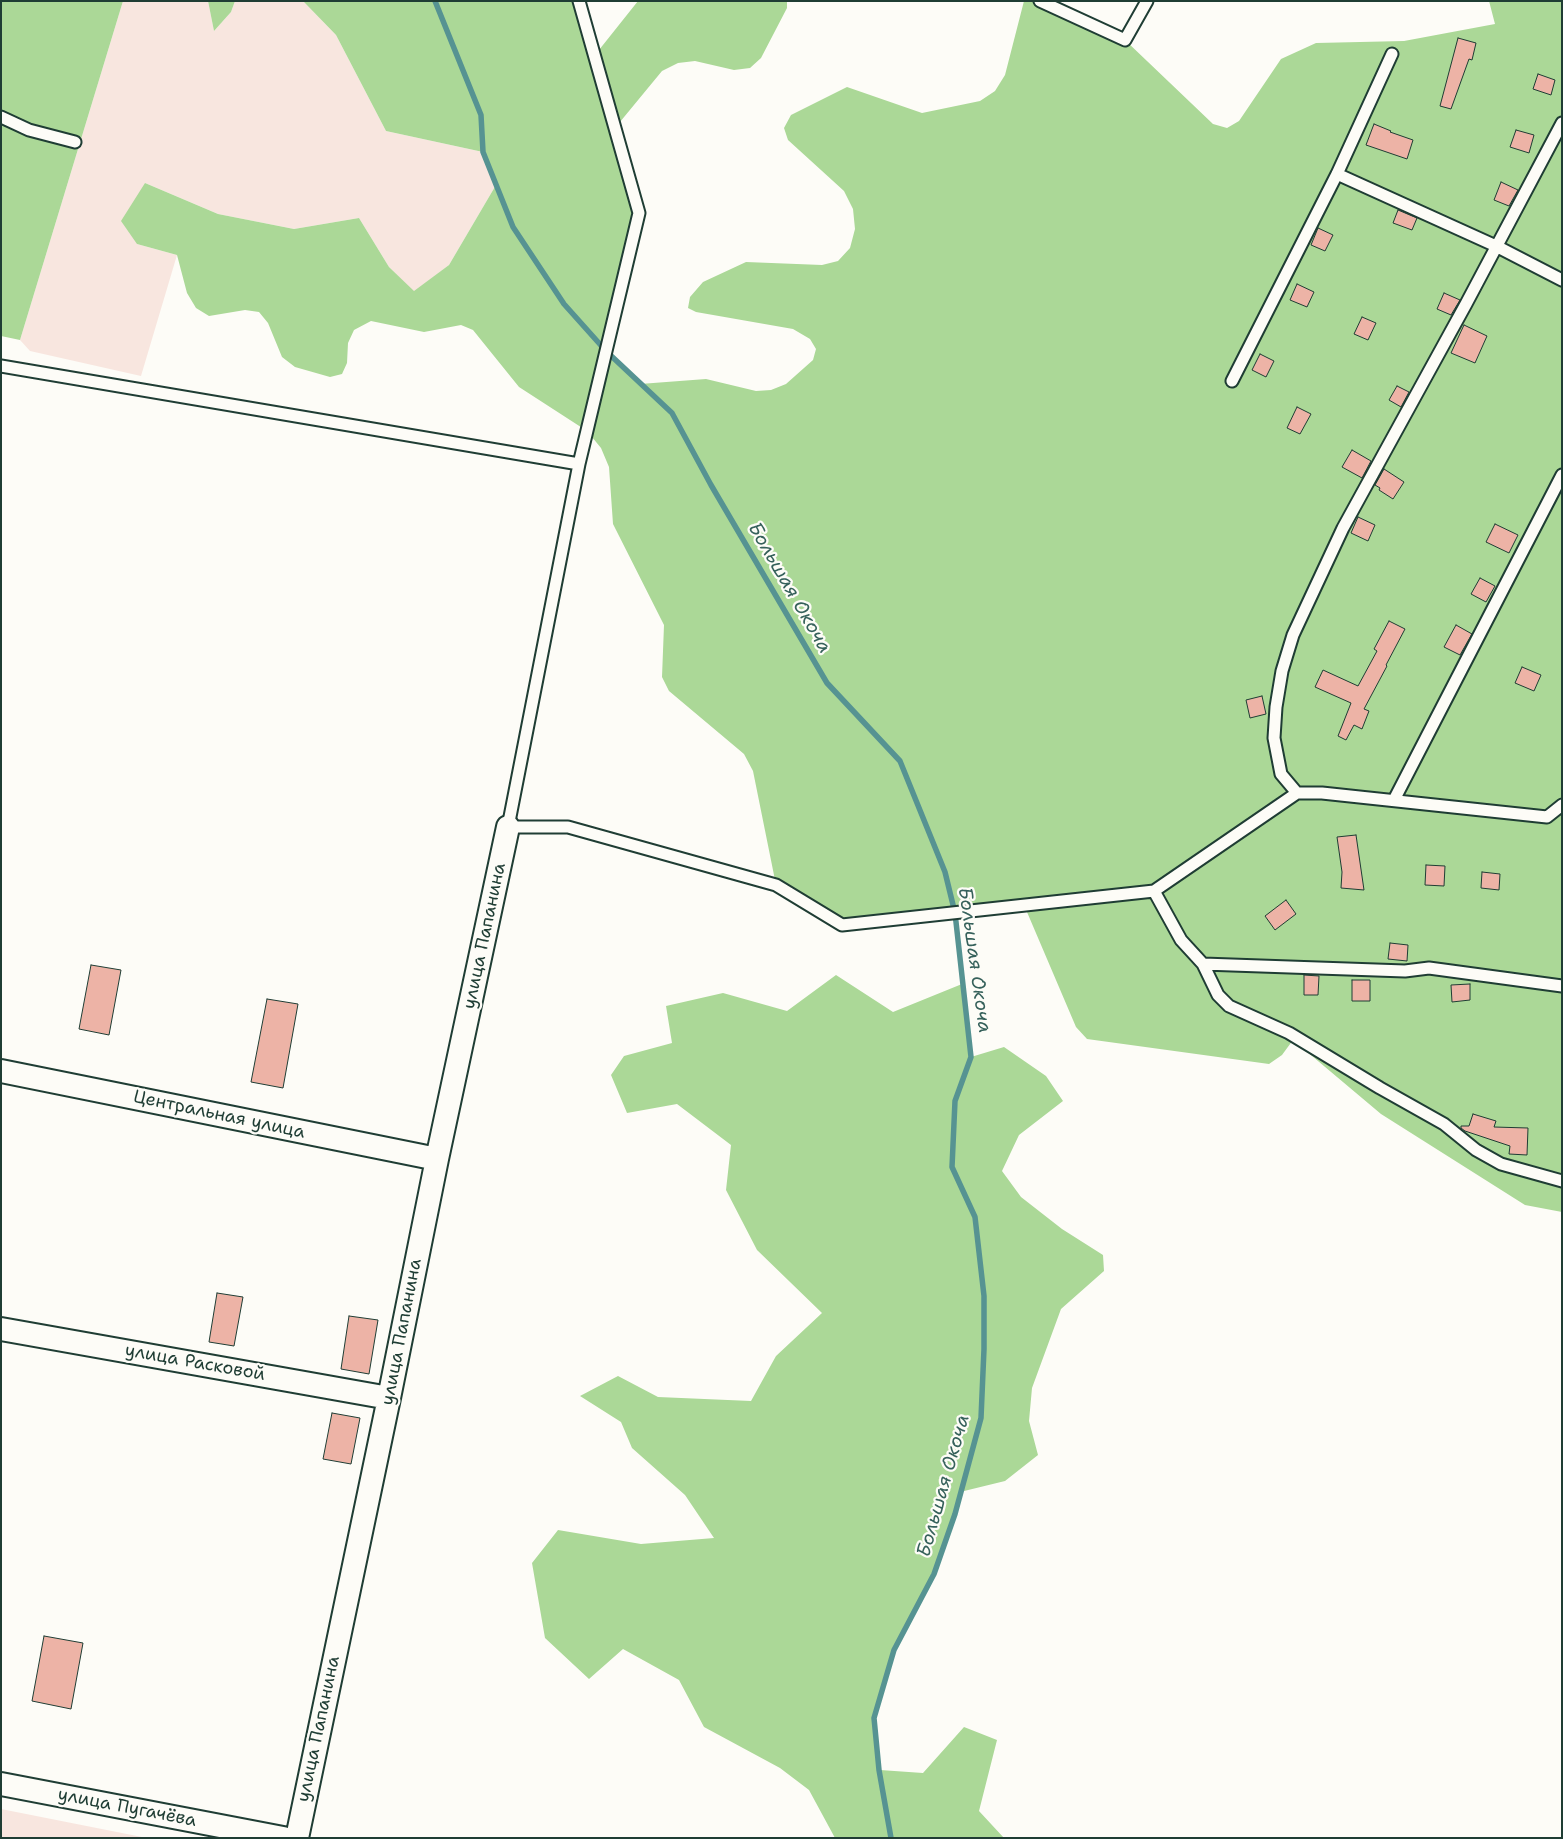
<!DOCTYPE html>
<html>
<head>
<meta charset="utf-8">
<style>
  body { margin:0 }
  #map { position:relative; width:1563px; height:1839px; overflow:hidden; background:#fdfcf7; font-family:"Shantell Sans",sans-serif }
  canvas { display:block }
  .frame { position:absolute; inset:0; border:2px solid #1f3d34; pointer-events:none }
</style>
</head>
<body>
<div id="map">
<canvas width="1563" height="1839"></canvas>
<div class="frame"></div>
</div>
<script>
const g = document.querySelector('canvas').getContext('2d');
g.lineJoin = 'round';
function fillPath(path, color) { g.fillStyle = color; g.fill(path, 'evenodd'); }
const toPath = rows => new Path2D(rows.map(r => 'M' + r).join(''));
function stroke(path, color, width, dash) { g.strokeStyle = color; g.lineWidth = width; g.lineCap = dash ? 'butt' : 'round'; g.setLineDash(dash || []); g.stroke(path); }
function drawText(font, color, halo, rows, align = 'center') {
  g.font = font + ' "Shantell Sans",sans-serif'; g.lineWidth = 4.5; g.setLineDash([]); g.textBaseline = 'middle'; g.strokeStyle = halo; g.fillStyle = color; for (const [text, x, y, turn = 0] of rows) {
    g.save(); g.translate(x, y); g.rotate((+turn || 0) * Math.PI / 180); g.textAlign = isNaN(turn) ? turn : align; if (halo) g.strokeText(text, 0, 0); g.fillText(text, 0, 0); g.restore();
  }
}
const built = toPath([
  [123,1,208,1,214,31,231,12,235,1,303,1,336,35,386,131,483,152,496,185,449,265,414,292,389,267,359,218,294,229,218,214,145,183,137,244,177,255,141,376,30,351,20,340],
  [1,1809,142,1837,141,1838,1,1838]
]);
const green = toPath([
  [1,1,123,1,20,340,1,336],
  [208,1,235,1,231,12,214,31],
  [303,1,579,1,595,55,638,1,787,1,787,8,761,58,750,68,734,70,695,61,678,63,662,71,615,128,639,213,606,351,640,384,706,379,756,391,771,390,786,384,813,360,816,349,810,339,793,329,696,312,688,308,690,297,703,282,746,262,822,265,838,261,850,248,855,229,853,209,844,191,788,140,784,128,791,115,847,87,922,113,980,101,995,91,1005,75,1024,1,1040,1,1125,40,1213,124,1227,128,1239,121,1281,59,1316,43,1404,41,1495,24,1489,1,1562,1,1562,1212,1525,1205,1381,1114,1293,1040,1282,1055,1269,1064,1087,1039,1076,1027,1024,905,842,925,776,885,753,771,744,754,669,691,662,677,664,625,613,524,609,467,601,448,587,431,519,387,473,330,461,325,424,332,371,321,354,330,348,343,347,363,342,374,330,377,295,367,282,357,268,323,259,312,245,310,209,316,196,308,187,293,177,255,137,244,121,221,145,183,218,214,294,229,359,218,389,267,414,291,449,265,496,185,483,152,386,131,336,35],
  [836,975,893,1012,962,984,971,1057,1004,1047,1046,1076,1063,1101,1019,1135,1002,1171,1021,1197,1062,1229,1103,1255,1104,1271,1061,1309,1032,1388,1029,1421,1038,1455,1005,1481,960,1492,934,1574,894,1650,874,1718,880,1770,923,1773,964,1727,997,1740,979,1811,1004,1838,835,1838,809,1790,780,1768,704,1727,679,1680,623,1649,589,1679,545,1638,532,1563,558,1530,641,1544,714,1538,685,1495,632,1448,621,1422,580,1396,618,1376,658,1397,751,1401,776,1356,822,1313,757,1250,726,1190,731,1145,677,1104,627,1113,611,1075,624,1056,672,1043,666,1006,723,993,787,1011]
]);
const stream = toPath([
  [435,1,481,115,483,152,513,227,564,304,606,351,672,413,711,485,827,683,900,761,945,872,955,913,971,1057,955,1101,952,1167,975,1217,984,1296,984,1349,981,1418,955,1514,934,1574,894,1650,874,1718,879,1770,891,1838]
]);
const building = toPath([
  [1458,38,1476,43,1472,60,1469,59,1451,109,1440,106,1458,38],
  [1538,74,1555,80,1551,95,1533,89,1538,74],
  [1374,124,1391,131,1390,132,1413,140,1407,159,1366,145,1374,124],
  [1516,130,1534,135,1529,153,1510,147,1516,130],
  [1501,182,1518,190,1509,206,1494,200,1501,182],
  [1398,210,1417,218,1412,230,1393,223,1398,210],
  [1318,228,1333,235,1325,251,1311,245,1318,228],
  [1297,284,1314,292,1307,307,1290,300,1297,284],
  [1444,293,1460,300,1451,315,1437,309,1444,293],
  [1362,317,1376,323,1368,340,1354,334,1362,317],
  [1464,325,1487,336,1475,363,1451,353,1464,325],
  [1260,354,1274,361,1266,377,1252,370,1260,354],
  [1397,386,1409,392,1401,407,1389,400,1397,386],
  [1297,407,1311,414,1300,434,1287,428,1297,407],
  [1352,450,1371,461,1362,478,1342,467,1352,450],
  [1384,469,1404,482,1393,499,1379,490,1380,488,1375,485,1384,469],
  [1358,517,1375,525,1368,541,1351,533,1358,517],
  [1495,524,1518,535,1509,553,1486,542,1495,524],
  [1480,578,1495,586,1486,602,1471,594,1480,578],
  [1389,621,1405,629,1386,665,1387,666,1364,709,1369,711,1362,729,1354,725,1346,740,1338,736,1351,703,1315,687,1323,670,1358,686,1377,651,1374,649,1389,621],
  [1456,625,1472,634,1460,655,1444,647,1456,625],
  [1522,667,1541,675,1534,691,1515,683,1522,667],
  [1262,696,1266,714,1250,718,1246,700,1262,696],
  [1356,835,1364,890,1341,888,1342,872,1337,837,1356,835],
  [1426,865,1445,866,1444,886,1425,885,1426,865],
  [1482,872,1500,874,1499,890,1481,888,1482,872],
  [1286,900,1296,914,1275,930,1265,916,1286,900],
  [1390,943,1408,945,1407,961,1388,959,1390,943],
  [91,965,121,970,109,1035,79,1029,91,965],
  [1304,975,1319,976,1318,995,1304,995,1304,975],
  [1352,980,1370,980,1370,1001,1352,1001,1352,980],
  [1470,984,1470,1000,1452,1002,1451,985,1470,984],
  [267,999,298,1004,283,1088,251,1082,267,999],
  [1473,1114,1496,1121,1494,1127,1528,1128,1527,1155,1509,1154,1510,1146,1465,1131,1461,1128,1461,1126,1469,1126,1473,1114],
  [217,1293,243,1297,234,1346,209,1342,217,1293],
  [349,1316,378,1320,369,1374,341,1369,349,1316],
  [332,1413,360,1418,351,1464,323,1459,332,1413],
  [44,1636,83,1643,71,1709,32,1701,44,1636]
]);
const lane = toPath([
  [1040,1,1125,40,1147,1],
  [1,117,29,130,75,142],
  [1337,174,1496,246,1562,280],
  [1,366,579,464,508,827,568,827,776,885,842,925,1154,891,1297,793,1322,793,1547,817,1562,805],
  [1232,381,1337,174,1392,54],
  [579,464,639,213,579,1],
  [1297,793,1281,774,1274,738,1276,707,1282,671,1293,635,1343,528,1466,304,1562,123],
  [1394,800,1562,475],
  [1154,891,1181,940,1203,964,1218,995,1229,1006,1289,1033,1380,1088,1444,1124,1476,1150,1501,1164,1562,1181],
  [1203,964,1405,971,1429,968,1562,986]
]);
const street = toPath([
  [1,1071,437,1159],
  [1,1329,389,1398],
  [1,1784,283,1838],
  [297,1838,389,1398,437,1159,508,827]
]);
const streetNames = [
  ["улица Папанина",485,936,-78],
  ["Центральная улица",219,1115,12],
  ["улица Папанина",402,1332,-79],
  ["улица Расковой",195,1363,10],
  ["улица Папанина",319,1729,-78],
  ["улица Пугачёва",127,1808,11]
];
const waterNames = [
  ["Большая Окоча",789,588,60],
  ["Большая Окоча",974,960,82],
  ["Большая Окоча",944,1486,-74]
];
fillPath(built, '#f8e6df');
fillPath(green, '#abd897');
stroke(stream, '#569392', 5.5);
fillPath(building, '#edb3a6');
stroke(building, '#1f3d34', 1);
stroke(lane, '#1f3d34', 15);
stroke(street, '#1f3d34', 26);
stroke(lane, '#fdfcf7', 11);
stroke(street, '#fdfcf7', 22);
drawText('18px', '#1f3d34', '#fdfcf7', streetNames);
drawText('italic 19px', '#36615b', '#fdfcf7', waterNames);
</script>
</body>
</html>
